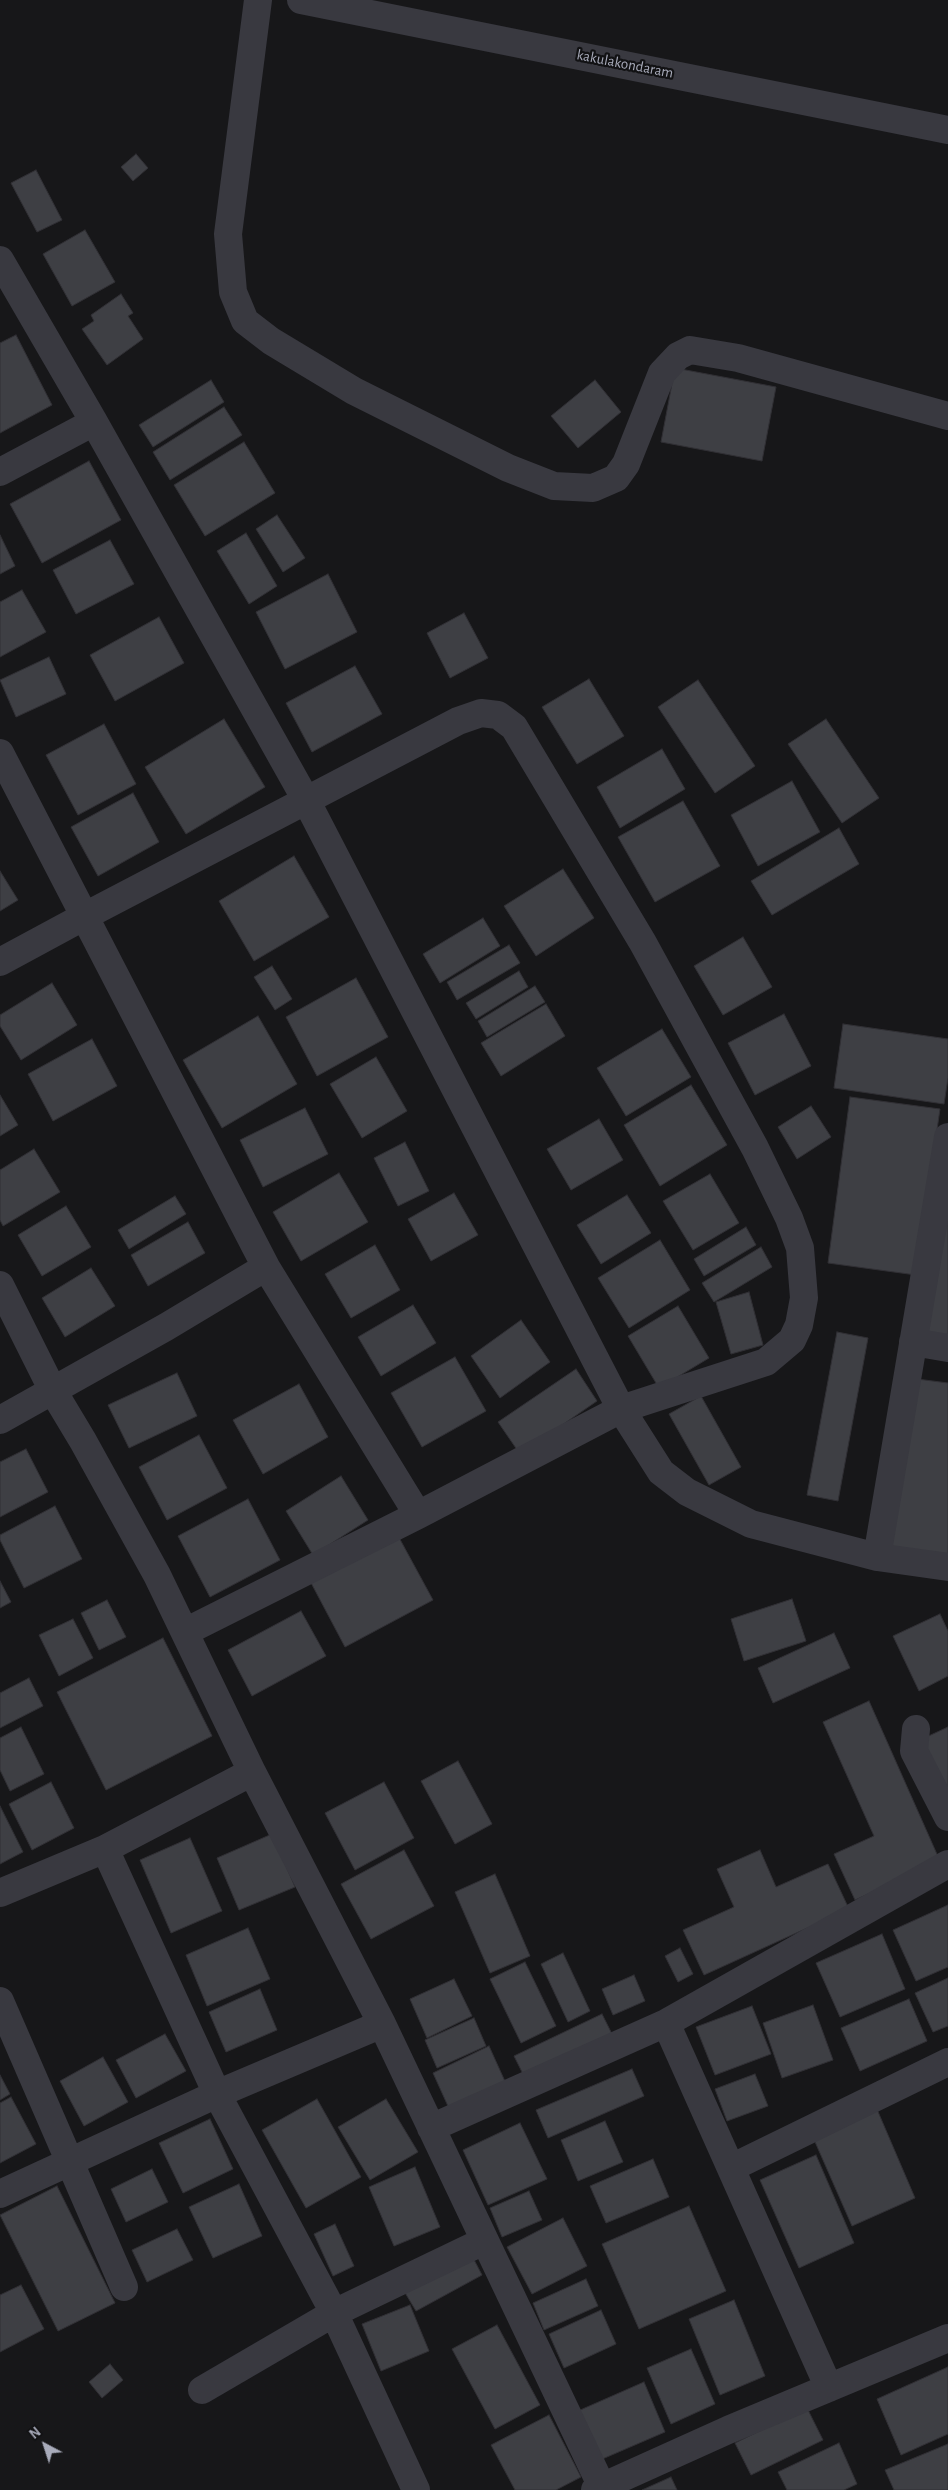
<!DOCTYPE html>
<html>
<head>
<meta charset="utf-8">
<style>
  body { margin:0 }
  #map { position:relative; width:948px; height:2490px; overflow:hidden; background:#171719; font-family:"Alegreya Sans",sans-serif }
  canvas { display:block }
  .north { position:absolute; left:20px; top:2420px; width:50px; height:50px; -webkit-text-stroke:4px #121214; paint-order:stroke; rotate:320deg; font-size:14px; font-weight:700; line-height:20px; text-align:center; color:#a8abba }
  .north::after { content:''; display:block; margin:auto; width:18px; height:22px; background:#a8abba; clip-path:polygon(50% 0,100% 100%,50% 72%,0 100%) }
</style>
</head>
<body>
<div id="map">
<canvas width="948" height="2490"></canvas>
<div class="north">N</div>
</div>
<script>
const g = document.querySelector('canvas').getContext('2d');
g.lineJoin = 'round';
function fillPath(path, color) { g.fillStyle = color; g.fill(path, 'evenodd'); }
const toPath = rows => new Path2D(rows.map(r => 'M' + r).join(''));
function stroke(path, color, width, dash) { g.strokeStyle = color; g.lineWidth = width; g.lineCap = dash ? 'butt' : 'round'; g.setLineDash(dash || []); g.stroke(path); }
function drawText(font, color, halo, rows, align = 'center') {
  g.font = font + ' "Alegreya Sans",sans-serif'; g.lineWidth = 4.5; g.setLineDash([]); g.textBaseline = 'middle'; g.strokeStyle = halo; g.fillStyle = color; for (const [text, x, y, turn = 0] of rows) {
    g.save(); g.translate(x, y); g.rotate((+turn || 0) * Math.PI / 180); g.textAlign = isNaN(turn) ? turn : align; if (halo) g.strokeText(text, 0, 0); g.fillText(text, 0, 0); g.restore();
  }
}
const building = toPath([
  [136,154,148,168,133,181,121,167,136,154],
  [36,170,62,220,37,232,11,183,36,170],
  [85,230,115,282,72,306,43,254,85,230],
  [121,294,133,313,128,316,143,339,107,365,82,329,94,321,91,315,121,294],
  [16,335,52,405,0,433,0,343,16,335],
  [675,368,776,387,762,461,661,442,675,368],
  [211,380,224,402,153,447,139,425,211,380],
  [595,380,621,412,578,448,551,416,595,380],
  [224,407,242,435,170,480,153,452,224,407],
  [244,442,275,493,205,536,174,485,244,442],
  [89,461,121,520,42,563,10,504,89,461],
  [277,515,305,558,283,572,256,529,277,515],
  [246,533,277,586,249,604,217,551,246,533],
  [0,535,15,566,0,574,0,535],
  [110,540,134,584,76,614,53,570,110,540],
  [328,574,357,632,285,669,256,612,328,574],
  [22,590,46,632,0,657,0,602,22,590],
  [464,613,488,658,450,678,427,633,464,613],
  [159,617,184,663,115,701,90,655,159,617],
  [49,657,66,694,16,717,0,680,49,657],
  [355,666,382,714,312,752,286,703,355,666],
  [589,679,624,736,577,764,542,707,589,679],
  [698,680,755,766,715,793,658,707,698,680],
  [224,719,265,787,186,834,145,767,224,719],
  [826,719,879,798,842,823,788,744,826,719],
  [104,724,136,784,78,815,46,755,104,724],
  [662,749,685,789,620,828,597,787,662,749],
  [792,781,820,832,758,866,731,815,792,781],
  [133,793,159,842,98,876,71,827,133,793],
  [683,801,720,866,655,902,618,837,683,801],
  [839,828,859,864,772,915,751,881,839,828],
  [294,856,329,917,254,961,219,901,294,856],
  [563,869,594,918,536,956,504,906,563,869],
  [0,871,18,900,0,911,0,871],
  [483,918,500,946,440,983,423,954,483,918],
  [743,937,772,987,723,1015,694,966,743,937],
  [509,945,520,963,457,1000,447,982,509,945],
  [272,966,292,999,275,1010,254,977,272,966],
  [519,971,528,987,476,1019,466,1003,519,971],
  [356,978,388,1037,317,1076,286,1017,356,978],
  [52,983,77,1025,21,1060,0,1026,0,1015,52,983],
  [535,986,545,1002,487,1037,478,1021,535,986],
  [546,1004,565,1036,501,1076,481,1043,546,1004],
  [784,1014,811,1066,755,1095,728,1043,784,1014],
  [258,1016,297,1084,222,1128,183,1060,258,1016],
  [843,1024,948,1039,948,1078,944,1104,834,1088,843,1024],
  [662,1029,691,1077,626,1116,597,1068,662,1029],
  [92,1039,117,1086,53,1121,28,1074,92,1039],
  [376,1057,407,1111,362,1138,330,1084,376,1057],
  [691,1085,727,1145,660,1186,624,1125,691,1085],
  [0,1095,18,1125,0,1136,0,1095],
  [850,1097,940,1109,916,1275,828,1263,850,1097],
  [811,1106,831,1137,797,1159,778,1127,811,1106],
  [305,1108,328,1154,263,1187,240,1140,305,1108],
  [599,1119,623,1160,571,1190,547,1149,599,1119],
  [405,1142,429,1191,398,1206,374,1158,405,1142],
  [34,1149,60,1192,3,1226,0,1220,0,1170,34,1149],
  [339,1173,368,1222,301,1261,273,1212,339,1173],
  [710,1174,739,1223,693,1250,663,1201,710,1174],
  [454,1193,478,1235,431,1261,408,1219,454,1193],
  [627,1195,651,1233,601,1264,577,1225,627,1195],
  [175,1196,186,1214,129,1249,118,1230,175,1196],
  [66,1206,91,1247,42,1276,18,1235,66,1206],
  [948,1215,948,1338,923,1333,948,1215],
  [188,1222,205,1253,148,1286,131,1255,188,1222],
  [746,1227,756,1245,704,1276,694,1259,746,1227],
  [660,1240,690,1290,629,1328,598,1278,660,1240],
  [375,1245,400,1290,351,1318,325,1274,375,1245],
  [761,1247,772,1267,714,1302,702,1283,761,1247],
  [91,1268,115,1306,65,1337,42,1298,91,1268],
  [749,1292,763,1345,731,1354,716,1302,749,1292],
  [413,1305,436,1343,381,1376,358,1337,413,1305],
  [678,1306,709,1358,659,1388,628,1336,678,1306],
  [521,1320,550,1362,500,1398,471,1356,521,1320],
  [837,1332,868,1338,838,1501,807,1495,837,1332],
  [455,1357,486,1411,422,1447,391,1393,455,1357],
  [576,1369,597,1401,520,1454,498,1422,576,1369],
  [177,1373,197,1416,129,1448,108,1405,177,1373],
  [917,1379,948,1383,948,1555,891,1546,917,1379],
  [299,1384,328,1437,263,1474,233,1420,299,1384],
  [701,1396,741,1467,709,1485,669,1414,701,1396],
  [199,1435,227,1488,167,1520,139,1467,199,1435],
  [26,1449,48,1492,0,1517,0,1462,26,1449],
  [341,1476,368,1520,313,1555,286,1511,341,1476],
  [248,1499,280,1560,210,1597,178,1536,248,1499],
  [55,1506,82,1559,24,1588,0,1540,0,1535,55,1506],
  [396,1532,433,1600,345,1647,309,1579,396,1532],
  [0,1581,11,1602,0,1608,0,1581],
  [792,1599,806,1641,744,1661,731,1619,792,1599],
  [107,1600,126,1637,99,1650,81,1613,107,1600],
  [301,1611,326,1656,252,1696,228,1650,301,1611],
  [940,1614,948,1631,948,1676,919,1691,893,1636,940,1614],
  [73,1619,93,1658,59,1676,39,1635,73,1619],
  [834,1633,850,1668,773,1703,758,1668,834,1633],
  [163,1638,212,1736,106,1790,57,1692,163,1638],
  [29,1678,43,1706,0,1728,0,1693,29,1678],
  [869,1701,940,1861,855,1900,834,1854,874,1836,823,1722,869,1701],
  [21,1727,44,1774,10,1791,0,1770,0,1738,21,1727],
  [948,1727,948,1788,920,1740,948,1727],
  [458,1761,492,1824,455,1844,421,1781,458,1761],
  [51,1782,74,1828,32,1850,9,1804,51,1782],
  [384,1782,414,1838,355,1870,325,1813,384,1782],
  [0,1806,23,1852,0,1864,0,1806],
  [272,1834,295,1887,239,1910,217,1858,272,1834],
  [190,1838,222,1911,171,1933,140,1860,190,1838],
  [404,1850,434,1906,371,1939,341,1884,404,1850],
  [760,1850,776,1887,828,1864,849,1909,704,1975,683,1930,734,1907,717,1869,760,1850],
  [495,1874,530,1956,490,1973,455,1892,495,1874],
  [948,1905,948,1967,916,1981,893,1930,948,1905],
  [248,1928,270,1979,207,2006,186,1955,248,1928],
  [882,1934,905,1989,840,2017,816,1963,882,1934],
  [680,1948,693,1974,678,1982,665,1956,680,1948],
  [563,1953,590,2011,568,2022,541,1964,563,1953],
  [525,1962,556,2026,521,2043,490,1979,525,1962],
  [634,1975,645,2001,613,2015,602,1989,634,1975],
  [948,1978,948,2026,933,2032,915,1993,948,1978],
  [454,1979,472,2016,427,2038,410,1999,454,1979],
  [260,1989,277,2030,226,2052,209,2012,260,1989],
  [909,1999,927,2041,860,2071,841,2028,909,1999],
  [813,2005,833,2060,782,2078,763,2023,813,2005],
  [752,2006,771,2054,715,2075,696,2027,752,2006],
  [602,2014,614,2038,526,2080,514,2056,602,2014],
  [474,2018,486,2046,437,2068,425,2040,474,2018],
  [165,2034,186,2071,136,2098,116,2060,165,2034],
  [489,2046,508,2088,452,2115,433,2073,489,2046],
  [103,2057,128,2102,84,2126,60,2081,103,2057],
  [632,2069,644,2096,548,2138,536,2110,632,2069],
  [755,2074,768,2106,727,2121,715,2089,755,2074],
  [0,2075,10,2094,0,2100,0,2075],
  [11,2097,36,2144,0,2163,0,2103,11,2097],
  [317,2099,361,2177,306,2208,262,2130,317,2099],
  [386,2099,418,2152,370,2180,338,2127,386,2099],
  [876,2107,915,2198,852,2226,812,2135,876,2107],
  [210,2119,233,2169,183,2193,159,2143,210,2119],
  [605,2121,623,2162,578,2181,561,2140,605,2121],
  [520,2123,547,2179,488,2205,463,2150,520,2123],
  [816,2155,854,2243,799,2268,760,2180,816,2155],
  [653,2159,669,2197,606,2223,590,2186,653,2159],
  [415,2167,440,2227,394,2246,369,2187,415,2167],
  [152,2169,168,2202,126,2222,111,2189,152,2169],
  [239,2184,262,2236,213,2258,189,2207,239,2184],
  [57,2186,115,2303,58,2331,0,2215,57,2186],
  [529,2191,542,2220,502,2237,490,2208,529,2191],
  [689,2206,726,2291,639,2329,602,2244,689,2206],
  [563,2218,587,2266,532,2294,507,2247,563,2218],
  [335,2224,354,2266,333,2276,314,2234,335,2224],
  [177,2229,193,2260,147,2282,132,2250,177,2229],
  [471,2254,482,2275,416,2311,404,2291,471,2254],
  [586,2279,598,2306,544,2330,533,2303,586,2279],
  [21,2285,44,2329,0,2352,0,2295,21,2285],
  [734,2300,765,2376,720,2395,689,2319,734,2300],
  [410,2305,429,2351,381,2371,362,2324,410,2305],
  [601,2310,616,2344,564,2368,549,2334,601,2310],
  [497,2325,540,2405,495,2429,452,2349,497,2325],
  [691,2349,715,2404,671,2424,647,2368,691,2349],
  [110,2364,123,2380,102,2398,89,2382,110,2364],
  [948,2367,948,2434,901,2455,877,2399,948,2367],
  [644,2382,665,2432,600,2460,578,2411,644,2382],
  [807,2408,823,2440,751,2475,735,2443,807,2408],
  [549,2415,581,2477,556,2490,515,2490,491,2445,549,2415],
  [839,2443,857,2484,844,2490,787,2490,778,2472,839,2443],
  [948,2444,948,2490,894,2490,885,2470,948,2444],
  [671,2477,677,2490,642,2490,671,2477]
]);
const minor = toPath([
  [258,0,228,234,233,292,245,321,271,341,354,391,508,468,554,486,593,488,616,478,626,464,662,373,678,356,690,350,738,358,948,416],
  [301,0,948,130],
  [0,260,94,422,0,472],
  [94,422,306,800,621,1409,418,1515,185,1632],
  [0,753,266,1267,166,1327,0,1420],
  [0,962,85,916,458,721,481,713,498,715,514,727,643,943,755,1148,789,1218,800,1248,804,1298,799,1325,792,1340,766,1362,621,1409,661,1472,687,1492,751,1524,877,1557,948,1567],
  [266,1267,418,1515],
  [0,1285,53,1391,83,1441,157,1575,252,1772,105,1849,0,1893],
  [913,1342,948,1348],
  [877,1557,948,1137],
  [916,1729,914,1751,948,1817],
  [252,1772,382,2024],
  [105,1849,217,2094,334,2313,416,2490],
  [0,2001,124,2287],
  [666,2023,829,2388],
  [431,2128,666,2023,948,1864],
  [731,2168,948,2062],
  [0,2194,217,2094,382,2024,602,2487],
  [202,2390,334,2313,484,2241],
  [595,2490,728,2430,948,2338]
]);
const streetNames = [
  ["kakulakondaram",625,64,11]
];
fillPath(building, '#3e3f44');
stroke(building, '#313035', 1);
stroke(minor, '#393940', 28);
drawText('15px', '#a8abba', '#121214', streetNames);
</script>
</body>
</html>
